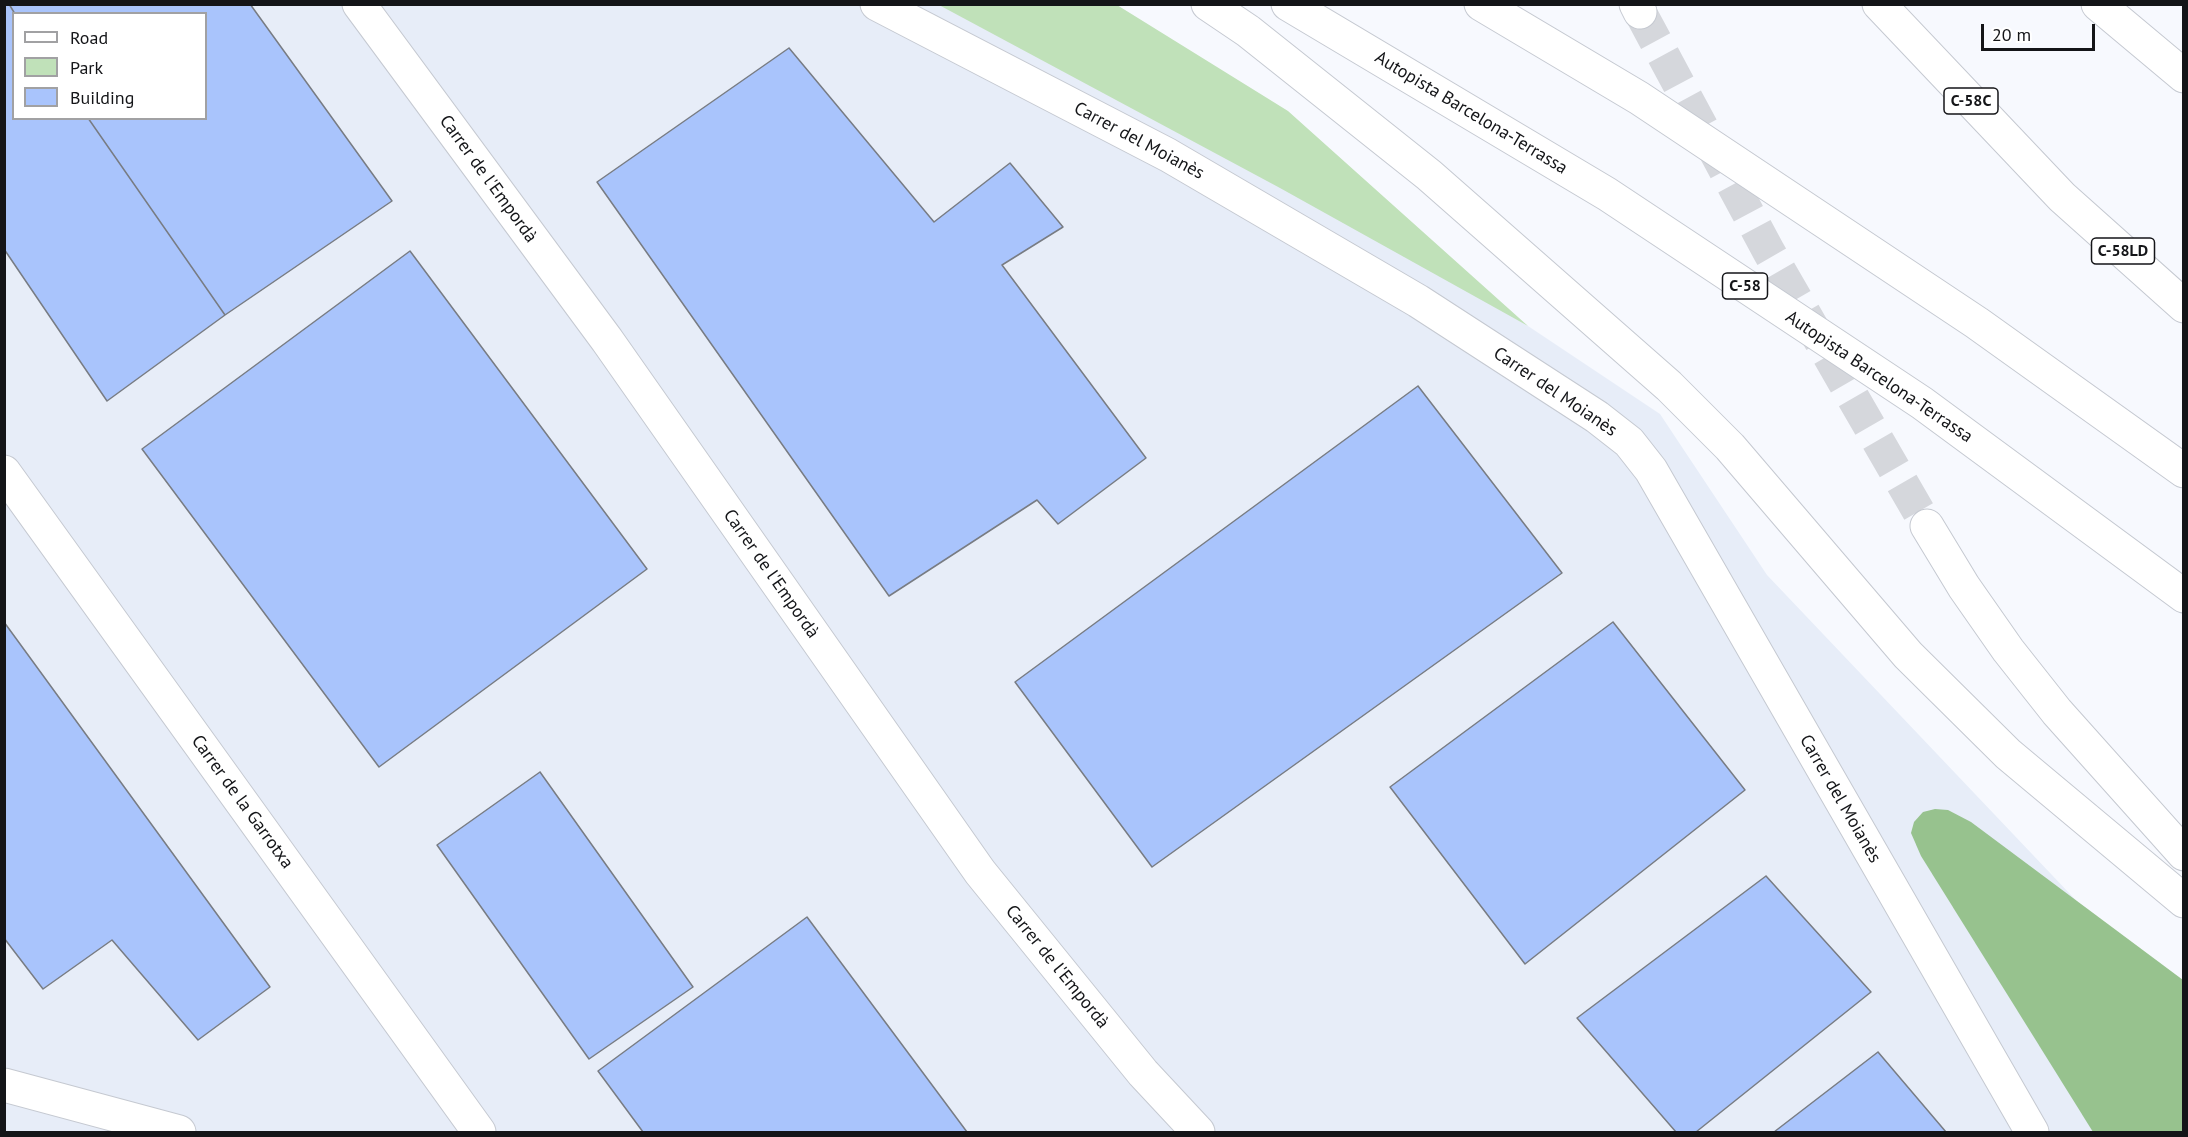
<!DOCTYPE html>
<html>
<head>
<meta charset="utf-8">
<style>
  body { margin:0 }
  #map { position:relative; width:2188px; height:1137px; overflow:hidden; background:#f7f9fe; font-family:"PT Sans",sans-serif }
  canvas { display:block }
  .frame { position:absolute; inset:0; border:6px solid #141518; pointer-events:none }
  .legend { position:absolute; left:12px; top:12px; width:195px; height:108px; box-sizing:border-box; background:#fff; border:2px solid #a1a1a3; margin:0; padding:8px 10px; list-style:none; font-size:18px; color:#141518 }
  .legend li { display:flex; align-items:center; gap:12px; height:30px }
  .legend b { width:30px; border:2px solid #a1a1a3 }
  .scale { position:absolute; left:1981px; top:24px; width:114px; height:27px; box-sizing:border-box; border:3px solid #141518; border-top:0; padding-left:8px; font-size:18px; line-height:21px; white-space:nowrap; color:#141518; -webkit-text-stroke:4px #fff; paint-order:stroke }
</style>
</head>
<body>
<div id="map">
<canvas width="2188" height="1137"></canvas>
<div class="frame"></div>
<ul class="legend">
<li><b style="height:8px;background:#fff"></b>Road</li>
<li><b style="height:16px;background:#c0e1b9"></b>Park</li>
<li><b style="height:16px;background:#a9c4fc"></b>Building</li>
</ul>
<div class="scale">20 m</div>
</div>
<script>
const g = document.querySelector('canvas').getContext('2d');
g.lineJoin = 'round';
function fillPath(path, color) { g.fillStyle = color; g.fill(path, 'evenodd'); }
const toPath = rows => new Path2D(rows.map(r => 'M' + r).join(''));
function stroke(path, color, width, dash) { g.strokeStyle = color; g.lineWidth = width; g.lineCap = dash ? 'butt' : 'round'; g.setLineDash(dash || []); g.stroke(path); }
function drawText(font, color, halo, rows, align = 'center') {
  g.font = font + ' "PT Sans",sans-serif'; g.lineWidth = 6; g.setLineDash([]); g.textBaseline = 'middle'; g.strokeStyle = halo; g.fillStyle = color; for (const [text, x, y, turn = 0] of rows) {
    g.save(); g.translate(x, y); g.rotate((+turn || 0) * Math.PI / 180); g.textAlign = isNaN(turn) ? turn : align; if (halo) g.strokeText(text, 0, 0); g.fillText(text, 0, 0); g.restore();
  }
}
const built = toPath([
  [5,4,1005,5,1405,244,1660,414,1767,575,2146,974,2184,1070,2183,1132,5,1132],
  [14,14,206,14,206,118,14,118]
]);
const green = toPath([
  [939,5,1117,5,1288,111,1528,326,1280,188]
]);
const forest = toPath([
  [1935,809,1948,810,1971,822,2183,980,2183,1132,2093,1132,1921,856,1911,833,1914,822,1923,812]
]);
const building = toPath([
  [4,4,9,4,15,14,14,118,88,118,225,315,107,401,4,249,4,4],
  [9,4,250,4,392,201,225,315,88,118,206,118,206,14,15,14,9,4],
  [789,48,934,222,1010,163,1063,227,1002,265,1146,458,1058,524,1037,500,889,596,597,182,789,48],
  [410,251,647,569,379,767,142,449,410,251],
  [1418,386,1562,573,1152,867,1015,682,1418,386],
  [4,622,270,987,198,1040,112,940,43,989,4,938,4,622],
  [1613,622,1745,790,1525,964,1390,787,1613,622],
  [540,772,693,987,589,1059,437,845,540,772],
  [1766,876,1871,992,1696,1132,1676,1132,1577,1018,1766,876],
  [807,917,967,1132,643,1132,598,1071,807,917],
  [1878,1052,1946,1132,1774,1132,1878,1052]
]);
const motorwayTunnel = toPath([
  [1640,12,1769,252,1927,526]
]);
const minor = toPath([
  [359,4,607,340,980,872,1143,1073,1198,1132],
  [877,4,1168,155,1418,301,1597,417,1629,442,1651,470,2032,1132],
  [4,472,479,1132],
  [4,1085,179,1132]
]);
const motorway = toPath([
  [1208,4,1248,31,1429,175,1669,386,1730,447,1908,655,2008,754,2184,901],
  [1288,4,1607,194,1922,403,2184,596],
  [1481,4,1639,98,1977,323,2184,471],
  [1636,4,1640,12],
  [1879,4,2062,197,2184,306],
  [2098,4,2184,76],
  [1927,526,1964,587,2008,650,2057,712,2184,854]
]);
const shields = [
  [1971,101,54],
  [2123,251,63],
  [1745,286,45]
];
const shieldNames = [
  ["C-58C",1971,101],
  ["C-58LD",2123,251],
  ["C-58",1745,286]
];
const streetNames = [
  ["Autopista Barcelona-Terrassa",1471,113,31],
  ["Carrer del Moianès",1139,141,28],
  ["Carrer de l'Empordà",488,179,54],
  ["Autopista Barcelona-Terrassa",1879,377,34],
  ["Carrer del Moianès",1555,392,34],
  ["Carrer de l'Empordà",771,574,55],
  ["Carrer del Moianès",1840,799,60],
  ["Carrer de la Garrotxa",242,802,54],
  ["Carrer de l'Empordà",1057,967,51]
];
fillPath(built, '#e7edf8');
fillPath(green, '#c0e1b9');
fillPath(forest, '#97c28e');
fillPath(building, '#a9c4fc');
stroke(building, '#787c83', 1.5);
stroke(motorwayTunnel, '#d5d7dc', 33, [33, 16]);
stroke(minor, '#c5c9d1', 35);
stroke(motorway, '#c5c9d1', 35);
stroke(minor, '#fff', 33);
stroke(motorway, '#fff', 33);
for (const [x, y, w] of shields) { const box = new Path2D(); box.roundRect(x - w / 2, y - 13, w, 26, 4.5); g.fillStyle = '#fff'; g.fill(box); stroke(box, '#141518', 1.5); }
drawText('bold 16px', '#141518', null, shieldNames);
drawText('18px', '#141518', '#fff', streetNames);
</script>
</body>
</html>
